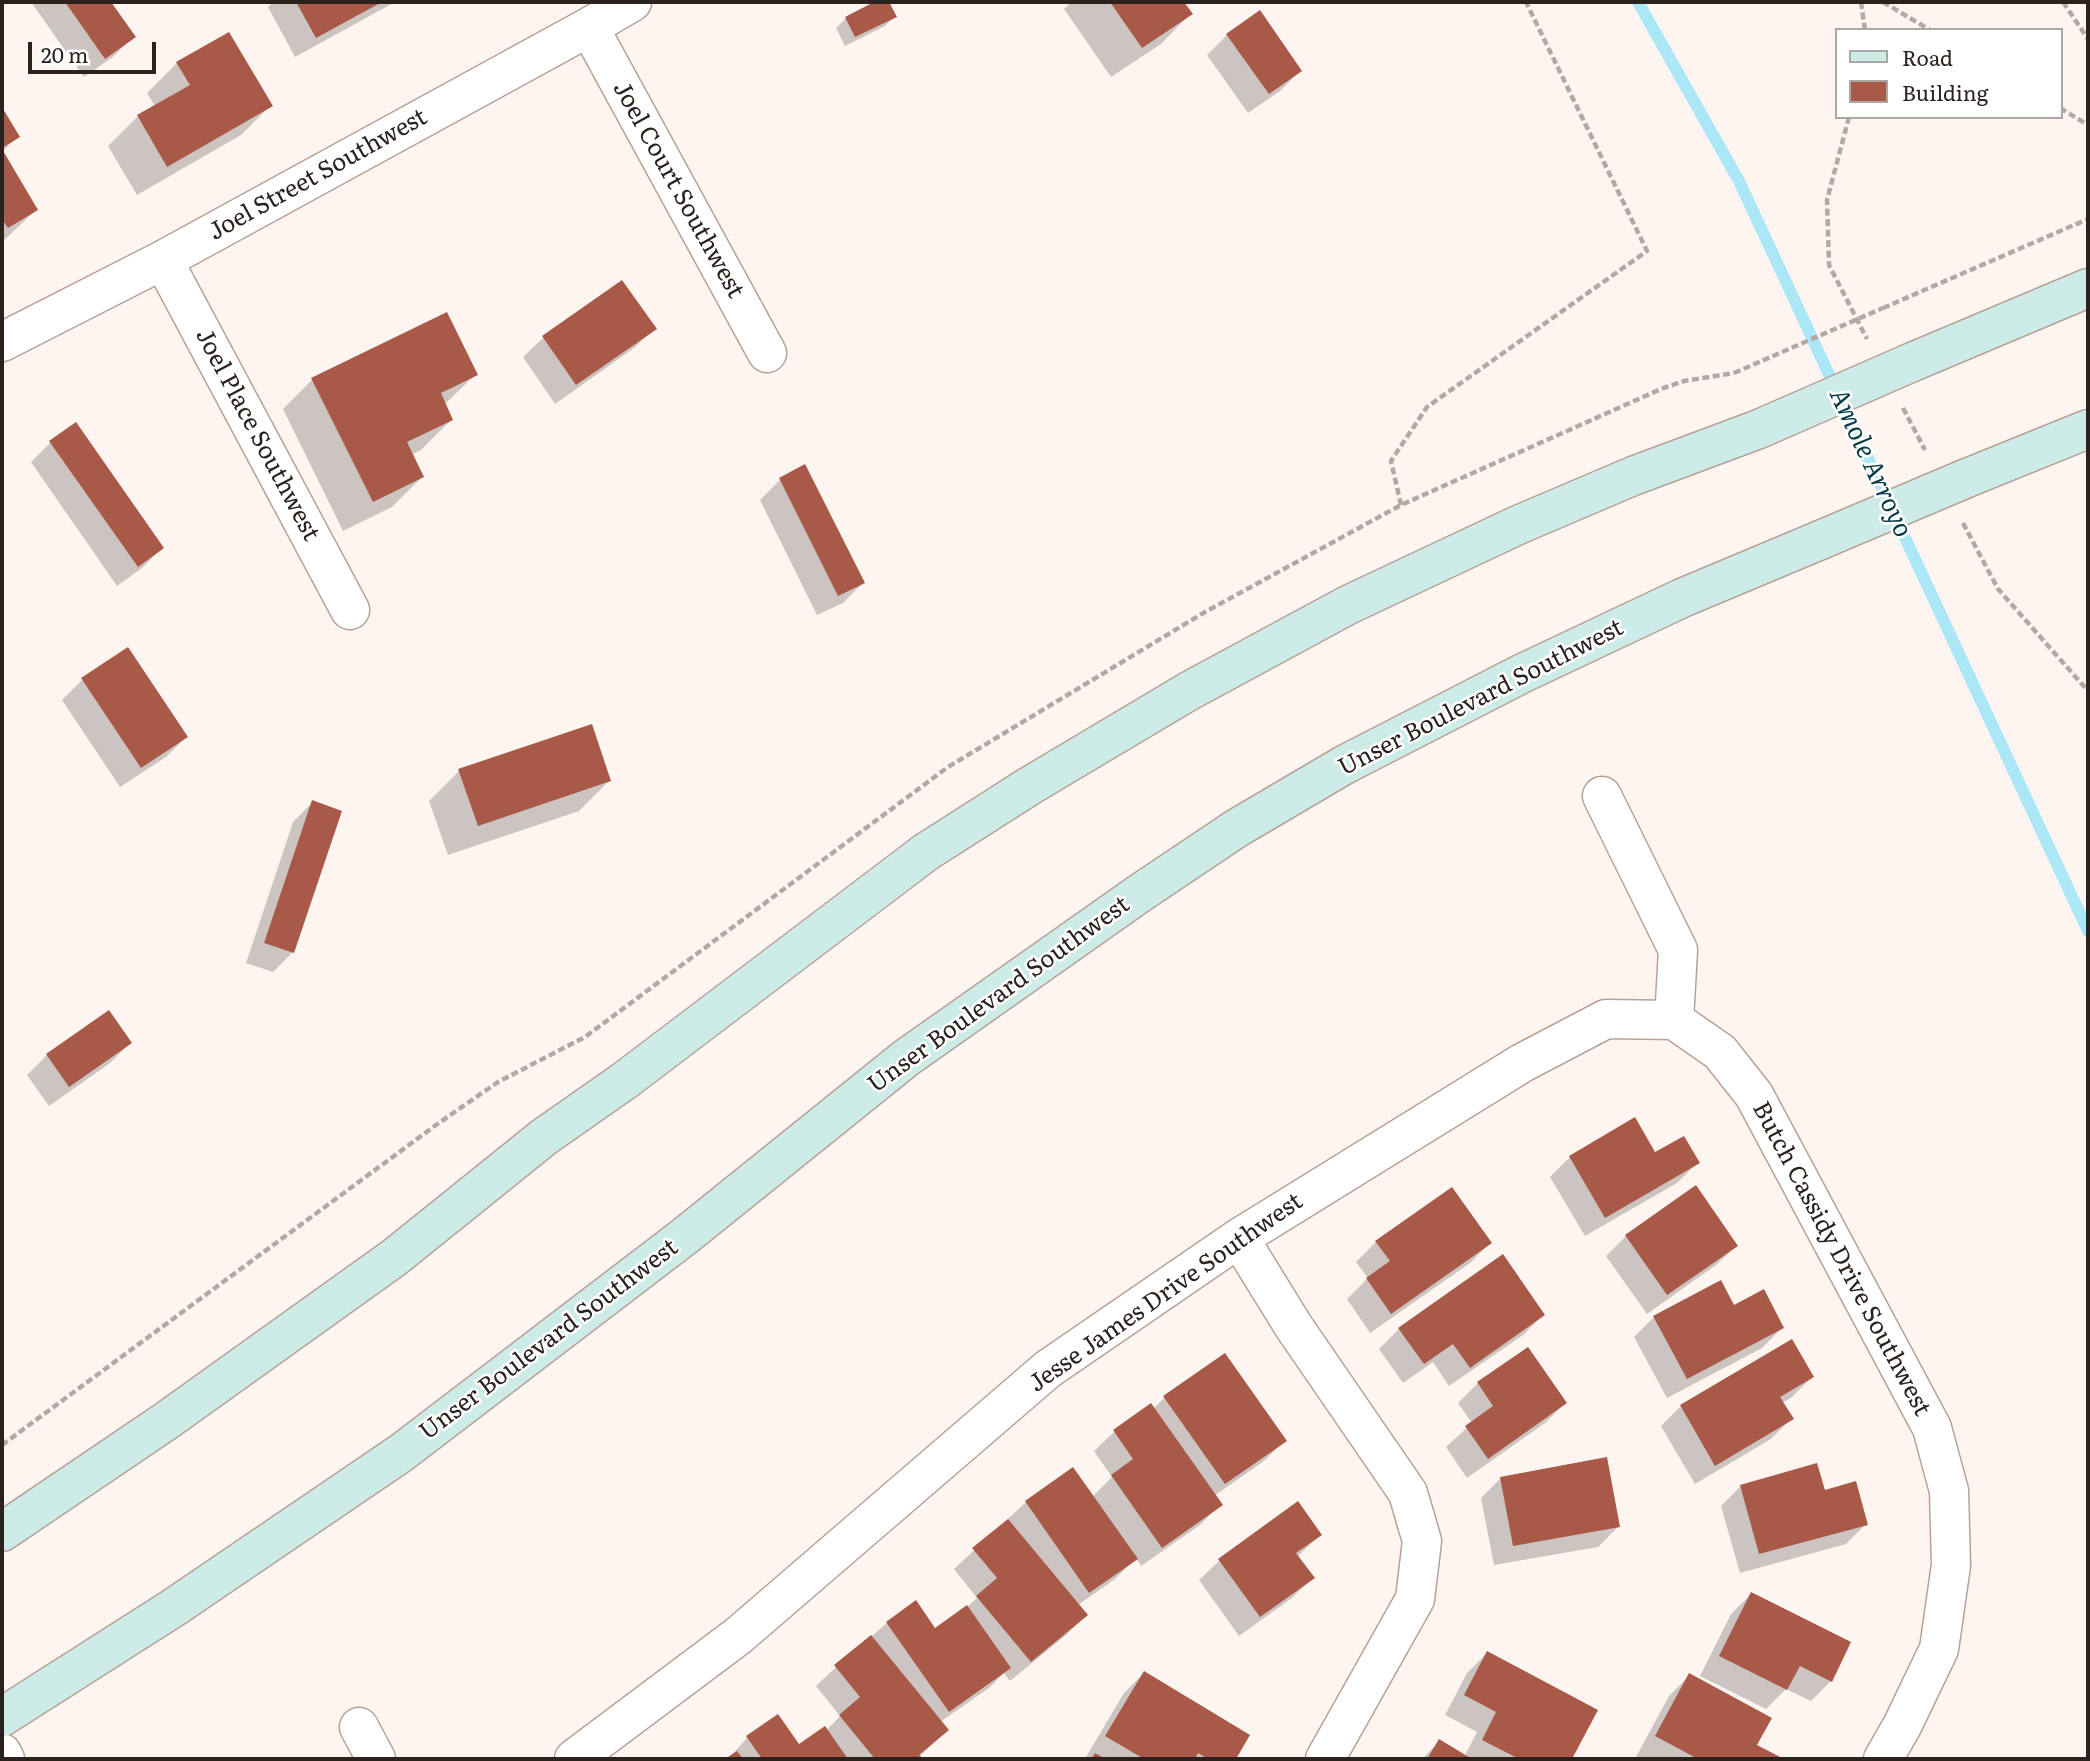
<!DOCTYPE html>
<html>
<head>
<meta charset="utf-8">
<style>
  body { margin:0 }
  #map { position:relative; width:2090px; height:1761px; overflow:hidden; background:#fff5f0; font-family:Literata,serif }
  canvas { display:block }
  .frame { position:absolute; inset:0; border:4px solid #2b221e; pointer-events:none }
  .legend { position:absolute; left:1835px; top:28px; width:228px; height:91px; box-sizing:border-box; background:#fff; border:2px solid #aaa7a5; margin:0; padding:9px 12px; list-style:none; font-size:21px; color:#2b221e }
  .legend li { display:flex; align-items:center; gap:14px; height:35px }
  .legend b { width:35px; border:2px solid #aaa7a5 }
  .scale { position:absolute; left:28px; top:42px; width:128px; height:32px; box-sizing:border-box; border:4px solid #2b221e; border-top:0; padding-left:9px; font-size:21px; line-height:24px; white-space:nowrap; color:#2b221e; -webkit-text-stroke:5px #fff; paint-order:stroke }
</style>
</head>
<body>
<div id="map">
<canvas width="2090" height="1761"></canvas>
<div class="frame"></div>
<ul class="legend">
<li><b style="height:9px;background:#cdece7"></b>Road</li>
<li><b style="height:19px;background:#a85948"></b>Building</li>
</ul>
<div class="scale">20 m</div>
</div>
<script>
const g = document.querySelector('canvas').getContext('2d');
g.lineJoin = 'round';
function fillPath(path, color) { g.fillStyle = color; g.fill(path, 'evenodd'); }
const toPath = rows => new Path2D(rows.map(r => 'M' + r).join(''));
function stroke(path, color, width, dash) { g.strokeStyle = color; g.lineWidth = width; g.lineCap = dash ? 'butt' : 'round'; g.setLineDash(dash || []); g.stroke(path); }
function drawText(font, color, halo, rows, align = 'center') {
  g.font = font + ' Literata,serif'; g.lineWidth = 5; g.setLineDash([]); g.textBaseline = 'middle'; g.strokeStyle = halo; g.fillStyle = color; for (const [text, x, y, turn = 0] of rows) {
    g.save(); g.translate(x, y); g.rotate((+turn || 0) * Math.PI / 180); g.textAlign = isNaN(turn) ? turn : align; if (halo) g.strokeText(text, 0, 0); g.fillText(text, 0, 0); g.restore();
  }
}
const shadow = toPath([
  [31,2,109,2,133,37,113,57,84,77],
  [273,2,395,2,295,57,268,7],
  [878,2,887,2,895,16,885,26,845,46,836,28,846,18],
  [1071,2,1182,2,1190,14,1161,44,1111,77,1064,9],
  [1227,35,1300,71,1280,91,1248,113,1207,55],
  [177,63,270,106,241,135,137,195,108,146,138,116,155,106,147,93],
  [2,110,18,136,2,152],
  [2,153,36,210,2,242],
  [622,282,654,329,634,348,555,404,523,357,543,338],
  [476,374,444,405,451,420,421,450,411,455,422,477,392,507,343,531,283,409,313,379],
  [51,442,162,548,142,568,117,586,31,462],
  [805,467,863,583,843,603,817,615,760,500,780,480],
  [127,650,186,737,166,757,120,787,62,700,82,680],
  [591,726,609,781,579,811,448,855,429,801,459,771],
  [313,802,293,952,273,972,246,963,293,822],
  [130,1043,110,1063,49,1106,27,1075,47,1055],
  [1655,1154,1697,1163,1677,1183,1585,1236,1550,1177,1570,1157],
  [1626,1236,1736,1246,1716,1265,1647,1314,1606,1256],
  [1376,1242,1490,1243,1470,1263,1370,1333,1347,1299,1368,1278,1356,1262],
  [1543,1315,1523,1335,1449,1386,1433,1362,1403,1383,1379,1349,1399,1329],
  [1654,1317,1782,1328,1762,1348,1667,1398,1634,1337],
  [1812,1377,1792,1397,1782,1403,1791,1419,1771,1439,1695,1484,1661,1426,1681,1406],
  [1478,1383,1565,1403,1545,1423,1467,1478,1446,1447,1472,1423,1458,1403],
  [1164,1398,1284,1441,1264,1461,1214,1496,1220,1505,1200,1525,1141,1566,1136,1558,1115,1579,1078,1605,1086,1615,1066,1635,1010,1681,1004,1673,989,1688,940,1722,947,1730,919,1757,921,1759,728,1759,747,1738,778,1716,798,1746,826,1731,840,1716,816,1686,836,1667,887,1623,935,1630,967,1607,977,1598,954,1569,1026,1502,1092,1497,1112,1477,1094,1451,1114,1432,1151,1406,1153,1409],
  [1501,1478,1618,1527,1598,1547,1494,1565,1481,1498],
  [1741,1486,1824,1492,1866,1524,1846,1544,1740,1573,1721,1506],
  [1298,1504,1320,1535,1297,1557,1312,1578,1292,1598,1239,1636,1199,1580,1219,1561],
  [1751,1594,1831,1681,1811,1701,1786,1689,1766,1709,1700,1676,1731,1614],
  [1487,1653,1595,1711,1570,1759,1422,1759,1439,1742,1464,1757,1477,1732,1445,1715,1467,1673],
  [1144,1673,1248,1735,1234,1759,1091,1759,1086,1757,1124,1693],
  [1689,1676,1755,1746,1780,1759,1642,1759,1636,1757,1669,1696]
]);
const stream = toPath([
  [1638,2,1739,181,2088,931]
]);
const building = toPath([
  [65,2,111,2,136,37,105,59],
  [296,2,382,2,316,38],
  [874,2,889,2,897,17,855,37,845,17],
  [1110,2,1184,2,1193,14,1142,48],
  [1260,10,1302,71,1269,94,1226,34],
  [229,32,273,106,167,167,137,115,190,85,176,62],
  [2,107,20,137,2,148],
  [2,149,38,210,8,228,2,219],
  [622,280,657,329,576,385,542,336],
  [447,312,478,375,441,393,453,420,407,442,424,477,373,502,311,378],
  [76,422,164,548,138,567,49,441],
  [805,464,865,583,838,596,779,478],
  [128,647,188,737,141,768,81,678],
  [592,724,611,781,478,826,458,769],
  [312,800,342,811,294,953,264,943],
  [109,1010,132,1043,69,1087,46,1054],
  [1635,1117,1655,1152,1684,1136,1700,1163,1605,1218,1569,1156],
  [1696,1185,1738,1246,1667,1295,1625,1235],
  [1452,1187,1492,1243,1391,1314,1366,1278,1390,1261,1375,1241],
  [1503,1254,1545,1315,1470,1368,1453,1344,1424,1364,1398,1328],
  [1721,1280,1734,1305,1764,1289,1784,1328,1687,1379,1653,1316],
  [1792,1339,1814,1377,1780,1397,1794,1419,1715,1466,1680,1405],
  [1528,1347,1567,1403,1488,1459,1465,1426,1493,1406,1477,1382],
  [1225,1353,1287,1441,1225,1484,1163,1396],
  [1151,1403,1223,1505,1162,1548,1111,1475,1133,1459,1113,1430],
  [1607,1457,1620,1527,1513,1546,1500,1477],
  [1817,1463,1825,1490,1856,1481,1868,1525,1759,1554,1740,1485],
  [1073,1467,1138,1559,1089,1593,1025,1501],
  [1298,1501,1322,1535,1296,1553,1315,1578,1260,1617,1218,1559],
  [1008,1519,1088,1615,1031,1662,976,1596,997,1578,972,1548],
  [1751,1592,1851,1642,1832,1682,1800,1666,1787,1690,1719,1656],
  [916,1600,935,1628,967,1605,1011,1668,949,1712,886,1622],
  [871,1635,949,1730,919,1755,924,1759,875,1759,839,1715,860,1697,834,1665],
  [1487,1651,1598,1710,1572,1759,1519,1759,1482,1740,1496,1712,1464,1695],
  [1144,1671,1250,1735,1236,1759,1208,1759,1198,1753,1195,1759,1144,1759,1105,1736],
  [1689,1673,1772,1718,1757,1745,1784,1759,1698,1759,1655,1736],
  [778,1714,799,1744,825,1726,848,1759,762,1759,746,1736],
  [1439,1739,1472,1759,1427,1759],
  [737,1751,743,1759,725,1759],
  [1095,1753,1106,1759,1091,1759]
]);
const path = toPath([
  [1861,2,1865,30],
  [1883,2,1930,30],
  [2063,2,2088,39],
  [2060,108,2088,125],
  [1849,117,1827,200,1829,265,1867,339],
  [1883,308,2088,219],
  [1903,408,1925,450],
  [1401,505,1391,461,1427,407,1647,251,1526,2],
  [1963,523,1998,589,2088,691],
  [2,1445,436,1125,498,1082,585,1037,948,767,1205,612,1401,505,1661,389,1684,381,1734,373]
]);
const minor = toPath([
  [589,27,767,353],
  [163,260,350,610],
  [2,342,163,260,589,27,632,2],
  [1602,796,1678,950,1674,1020,1720,1052,1754,1095,1932,1428,1949,1491,1951,1565,1939,1649,1902,1726,1883,1759],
  [1239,1238,1294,1327,1408,1493,1422,1541,1415,1599,1325,1759],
  [359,1727,376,1759],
  [574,1759,738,1636,1048,1369,1239,1238,1522,1063,1606,1019,1674,1020]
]);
const tertiary = toPath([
  [2,1753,5,1759]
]);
const secondary = toPath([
  [1910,363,2088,288],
  [1967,478,2088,429],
  [2,1532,166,1421,395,1257,544,1137,624,1081,926,852,1031,785,1189,691,1348,605,1518,525,1633,476,1759,429],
  [2,1717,173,1608,401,1453,685,1236,906,1058,1140,893,1237,828,1344,765,1521,674,1682,598,1818,541]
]);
const pathBridge = toPath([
  [1734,373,1883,308]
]);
const secondaryBridge = toPath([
  [1759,429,1910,363],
  [1818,541,1967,478]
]);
const streetNames = [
  ["Joel Street Southwest",318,175,-29],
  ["Joel Court Southwest",678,190,61],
  ["Joel Place Southwest",257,435,62],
  ["Unser Boulevard Southwest",1481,698,-27],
  ["Unser Boulevard Southwest",999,995,-36],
  ["Butch Cassidy Drive Southwest",1841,1259,62],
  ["Jesse James Drive Southwest",1166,1293,-35],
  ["Unser Boulevard Southwest",549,1340,-37]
];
const waterNames = [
  ["Amole Arroyo",1870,463,65]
];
fillPath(shadow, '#0003');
stroke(stream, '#ace7f8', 12);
fillPath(building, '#a85948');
stroke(minor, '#b8a197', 41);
stroke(tertiary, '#b8a197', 41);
stroke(secondary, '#b8a197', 41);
stroke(path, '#b2a9a4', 4.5, [7, 3.5]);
stroke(minor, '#fff', 38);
stroke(tertiary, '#fff', 38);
stroke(secondary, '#cdece7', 38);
stroke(secondaryBridge, '#b8a197', 41, []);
stroke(pathBridge, '#b2a9a4', 4.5, [7, 3.5]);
stroke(secondaryBridge, '#cdece7', 38);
drawText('24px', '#2b221e', '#fff', streetNames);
drawText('italic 26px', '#073b47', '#fff', waterNames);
</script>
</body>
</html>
